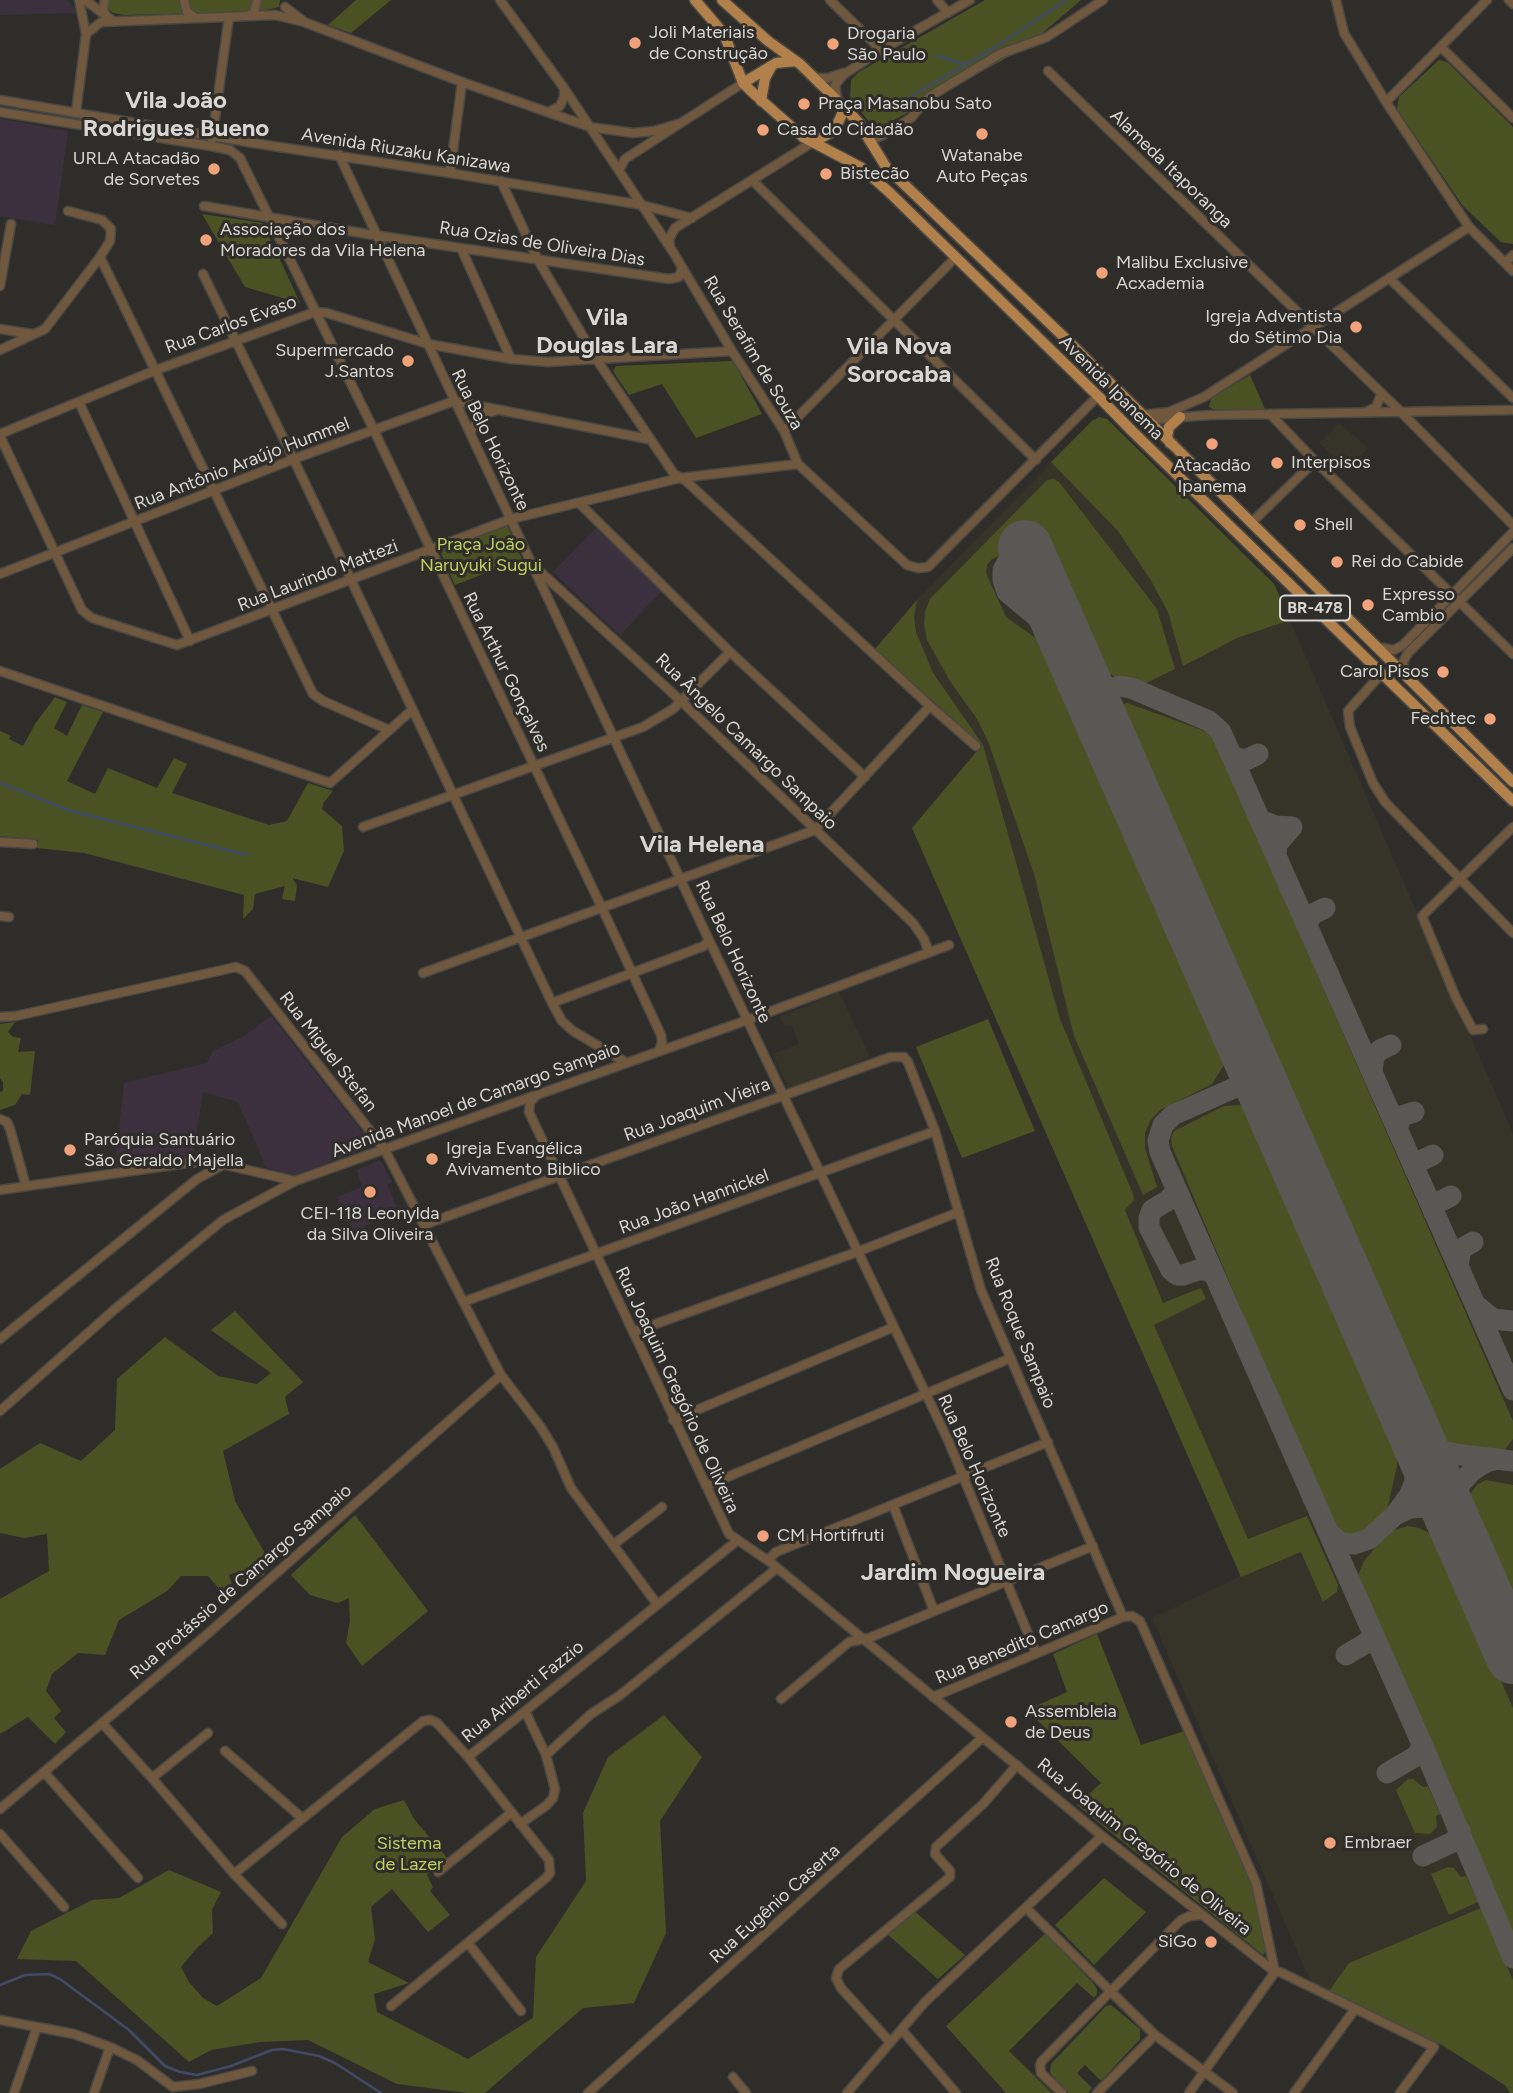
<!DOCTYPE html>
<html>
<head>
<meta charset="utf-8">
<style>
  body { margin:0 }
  canvas { display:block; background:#2f2d29 }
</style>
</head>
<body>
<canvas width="1513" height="2093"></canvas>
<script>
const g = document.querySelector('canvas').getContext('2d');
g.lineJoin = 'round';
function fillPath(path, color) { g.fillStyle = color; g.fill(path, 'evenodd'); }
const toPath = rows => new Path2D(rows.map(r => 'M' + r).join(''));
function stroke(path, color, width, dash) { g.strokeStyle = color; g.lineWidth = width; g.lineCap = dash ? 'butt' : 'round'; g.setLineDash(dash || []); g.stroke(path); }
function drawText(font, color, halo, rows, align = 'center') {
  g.font = font + ' Figtree,sans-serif'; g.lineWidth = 6; g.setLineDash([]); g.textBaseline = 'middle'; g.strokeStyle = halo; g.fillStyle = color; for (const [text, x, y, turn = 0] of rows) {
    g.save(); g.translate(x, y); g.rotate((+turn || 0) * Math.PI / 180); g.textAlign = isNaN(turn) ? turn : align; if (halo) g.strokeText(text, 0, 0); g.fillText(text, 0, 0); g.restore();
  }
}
const built = toPath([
  [1099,417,1107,419,1274,584,1513,1134,1513,2093,1510,2093,1506,2086,1442,2045,1329,1991,1314,1983,1309,1978,1152,1618,1241,1576,912,828,982,745,875,649,917,600,1092,421],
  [1339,423,1368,448,1347,469,1319,443],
  [839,992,870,1057,789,1089,773,1054,799,1044,792,1025,785,1026,780,1017]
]);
const education = toPath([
  [0,0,67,0,79,13,0,15],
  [0,119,68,131,55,225,0,216],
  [596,528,662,591,620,635,553,572],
  [271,1016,371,1143,370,1147,291,1176,266,1167,238,1102,203,1092,193,1157,115,1167,124,1083,207,1063,213,1051,243,1037],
  [380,1160,392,1182,387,1185,400,1213,353,1230,337,1197,362,1187,357,1170]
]);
const green = toPath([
  [110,0,280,0,279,7,257,12,125,15,113,13,108,8],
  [356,0,391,0,351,33,328,25],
  [985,0,1081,0,1032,42,1001,61,876,130,850,99,851,80,859,72],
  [1439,60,1447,62,1513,127,1513,244,1501,242,1463,206,1397,109,1399,97],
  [202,214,263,223,300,303,245,287],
  [733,361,762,414,696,438,662,384,629,395,613,371,616,366],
  [1250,375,1265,409,1217,411,1209,407,1211,398],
  [1099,417,1107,419,1274,584,1290,620,1237,638,1183,666,1168,612,1150,579,1118,531,1051,462,1092,421],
  [1054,479,1059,482,1157,609,1175,669,1138,687,1103,671,1084,647,1036,540,992,559,987,565,986,573,1006,617,1047,646,1227,1060,1212,1084,1160,1110,1150,1121,1145,1133,1145,1148,1157,1187,1143,1195,1074,1036,1034,874,988,741,977,719,950,681,927,640,924,624,925,612,930,599,1047,480],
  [507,525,522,559,455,585,440,551],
  [917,600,914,617,916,632,933,673,983,745,1060,1019,1133,1194,1134,1200,1125,1210,1163,1303,1201,1288,1206,1299,1154,1325,1248,1539,1307,1516,1338,1585,1337,1592,1323,1602,1301,1552,1241,1577,912,828,982,745,875,649],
  [55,697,67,702,54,728,67,736,82,705,103,712,67,781,95,794,108,768,157,788,174,758,187,764,172,793,269,825,287,821,308,783,333,791,324,802,322,809,342,826,344,851,328,887,292,878,297,885,295,901,282,899,285,886,255,894,253,909,243,919,244,895,84,853,37,848,38,840,0,836,0,731,11,736,9,739,23,746,35,724],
  [1127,703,1202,730,1214,739,1509,1412,1513,1421,1513,1439,1503,1452,1491,1454,1452,1449,1443,1446,1434,1436,1427,1425,1116,719,1115,711,1120,705],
  [988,1019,1035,1131,962,1158,916,1047],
  [15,1022,8,1032,13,1037,21,1038,18,1052,35,1051,30,1095,22,1094,15,1105,0,1110,0,1092,3,1091,3,1082,0,1078,0,1024],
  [1240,1105,1248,1110,1394,1436,1398,1448,1397,1466,1387,1510,1378,1524,1363,1537,1352,1539,1341,1537,1334,1530,1172,1146,1171,1138,1174,1131,1224,1106],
  [235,1311,303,1382,285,1397,289,1414,223,1451,235,1501,270,1562,264,1575,249,1584,234,1573,229,1575,233,1588,223,1593,208,1576,181,1576,167,1591,119,1620,105,1655,78,1653,52,1674,46,1691,61,1711,54,1718,66,1732,55,1744,28,1717,0,1734,0,1599,49,1571,47,1534,24,1538,0,1533,0,1469,40,1443,81,1461,115,1430,117,1379,165,1337,218,1376,257,1384,271,1373,211,1330],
  [1486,1480,1513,1485,1513,1622,1468,1521,1466,1508,1470,1494,1478,1484],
  [355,1515,428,1611,362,1666,346,1643,350,1621,349,1598,338,1603,310,1595,291,1575],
  [1408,1526,1419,1528,1438,1537,1513,1708,1513,1937,1359,1583,1359,1573,1364,1561,1382,1540,1394,1530],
  [1097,1634,1141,1745,1185,1731,1251,1883,1259,1907,1266,1950,1263,1955,1077,1805,1101,1783,1027,1710,1067,1692,1053,1654],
  [664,1715,702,1757,660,1821,666,1933,634,2003,583,2008,485,2093,468,2093,397,2084,308,2040,260,2042,211,2050,189,2062,76,1961,17,1959,31,1931,92,1900,119,1898,169,1870,221,1892,212,1910,213,1933,196,1949,181,1967,189,1982,203,1998,217,2006,261,1978,342,1837,375,1809,404,1800,414,1819,448,1859,437,1869,431,1869,427,1875,433,1887,430,1891,450,1915,428,1932,392,1889,371,1907,375,1939,368,1962,409,1983,374,1994,377,2012,468,2059,533,2018,536,1957,586,1881,583,1813,608,1757],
  [1408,1779,1413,1779,1423,1787,1428,1786,1440,1814,1436,1816,1437,1827,1430,1834,1415,1833,1396,1790],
  [1448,1867,1454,1868,1461,1877,1466,1876,1478,1902,1449,1915,1431,1874],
  [1104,1878,1146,1912,1094,1965,1055,1925],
  [1481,1908,1513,1980,1513,2093,1510,2093,1506,2086,1442,2045,1329,1991,1349,1963],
  [914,1911,965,1955,938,1979,886,1933],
  [1046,1933,1093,1983,1097,1989,1097,1994,1094,1998,1077,1983,1009,2051,1052,2093,1006,2093,946,2026],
  [1111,2005,1140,2029,1140,2039,1101,2081,1085,2065,1077,2073,1092,2088,1088,2093,1069,2093,1050,2073,1051,2064,1106,2006]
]);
const stream = toPath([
  [937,56,964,64],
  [903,101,997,46,1066,0],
  [0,783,71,811,247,855],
  [0,1985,25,1975,49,1974,60,1979,129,2030,165,2066,180,2072,197,2075,231,2066,272,2050,283,2049,319,2056,335,2063,381,2093]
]);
const taxiway = toPath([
  [1054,614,1045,572,1037,559,1027,553,1018,554,1008,561,1003,570,1003,580,1007,592,1055,632,1069,649],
  [1100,719,1101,701,1105,693,1112,688,1119,686,1131,688,1209,721,1221,732,1513,1390],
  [1233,757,1246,760,1258,754],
  [1260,820,1276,826,1292,827,1277,844,1276,855],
  [1306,924,1313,914,1325,908],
  [1252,1063,1248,1079,1243,1084,1173,1115,1163,1125,1158,1141,1160,1152,1422,1744,1513,1958],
  [1372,1071,1374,1056,1380,1050,1391,1045],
  [1243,1084,1253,1085,1265,1092],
  [1397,1128,1402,1116,1414,1112],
  [1415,1170,1420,1161,1433,1155],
  [1177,1191,1167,1201,1152,1210,1149,1218,1149,1227,1171,1270,1177,1275,1183,1275,1198,1270,1206,1270,1214,1274],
  [1434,1213,1434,1207,1439,1202,1451,1196],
  [1458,1266,1461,1249,1473,1242],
  [1477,1306,1493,1319,1512,1321],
  [1395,1515,1409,1496,1414,1484,1418,1466,1418,1448,1413,1430,1437,1450,1461,1455,1497,1459],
  [1329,1533,1341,1543,1354,1544,1369,1539,1395,1515,1410,1508,1426,1507,1450,1518,1464,1547,1456,1522,1454,1503,1460,1484,1472,1471,1486,1462,1497,1459,1513,1461],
  [1346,1655,1368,1642,1373,1634],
  [1387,1773,1418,1755,1422,1744],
  [1423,1856,1455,1841,1460,1831]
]);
const runway = toPath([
  [1025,547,1513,1657]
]);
const minor = toPath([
  [85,0,113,21],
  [105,0,103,9,106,15],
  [184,0,187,12,196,18],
  [500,0,564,88,673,252,732,351,784,431,798,464,907,565,918,568,928,567,1098,396],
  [830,0,881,50],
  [937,0,948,13],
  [1336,0,1344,33,1386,102,1469,227,1513,271],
  [1509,0,1513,4],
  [285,7,302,20],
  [247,16,254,13,257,0],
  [86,34,101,22,275,15,304,22,462,82,590,127,633,133,654,131,681,123],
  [1441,47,1513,118],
  [1048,71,1401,412,1513,525],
  [814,78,828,78,843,73],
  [837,99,835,85,843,75,881,50,970,0],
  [0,100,253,143,450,173,642,205,692,218],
  [1386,102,1487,0],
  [0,112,211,146,230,150,240,158,369,420,602,908,661,1035,662,1042,659,1051],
  [76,112,86,34,79,0],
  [549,112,560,106,564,97,564,88],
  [212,139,229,17],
  [870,141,891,131,911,118,929,97,1000,54,1047,37,1103,0],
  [339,155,709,940,948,1440,1036,1653],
  [619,170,625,159,743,83],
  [450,173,462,82],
  [501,181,538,260,597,360,674,474,686,481,930,706,976,746],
  [753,181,1036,460],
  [204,206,367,234,669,279,679,277,682,268],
  [670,246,669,239,675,228,813,142],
  [461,248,511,359],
  [100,257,313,694,323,701,389,730],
  [1505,263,1513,255],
  [203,274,294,460,552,1003,562,1021,573,1031,627,1063],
  [1389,278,1513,398],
  [0,286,11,224],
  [0,329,32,334],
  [0,350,45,329,100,257,110,241,111,229,102,220,68,211],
  [79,402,190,641],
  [1366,412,1376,407,1381,395],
  [1270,414,1315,461,1513,654],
  [1141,415,1169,412,1204,397,1469,227],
  [1156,419,1211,415,1513,410],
  [784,431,956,257],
  [470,433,478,419,486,413,495,411],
  [0,434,156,370,315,312,327,313,428,344,511,359,548,362,732,351],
  [0,436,82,610,92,618,177,645,511,519,680,478,798,464],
  [579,503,730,652,865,777],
  [1252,522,1315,461],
  [533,565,681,701,913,923,924,939,929,953],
  [0,574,299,457,454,401,648,439],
  [1377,647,1394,650,1403,645,1513,532],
  [0,671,330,783,412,710],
  [1382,673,1348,711,1350,727,1373,783,1385,802,1513,933],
  [1405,675,1403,662,1408,653,1513,548],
  [363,827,643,727,673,709,730,652],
  [0,842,33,844],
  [0,916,9,917],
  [423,973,815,830,930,706],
  [552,1003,704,946,709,940],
  [0,1017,16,1016,236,967,245,971,385,1150,501,1375,540,1426,553,1447,571,1488,657,1604],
  [1483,1029,1473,1030,1456,998,1422,916,1513,827],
  [537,1095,530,1102,529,1112,729,1534,770,1562,1102,1836,1275,1972,1280,1972,1434,2047,1400,2093],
  [0,1119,7,1122,10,1129,26,1186],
  [0,1190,194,1162,226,1165,295,1181,753,1018,949,945],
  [423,1225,891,1057,904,1057,908,1062,935,1131,981,1290,1123,1617],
  [463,1302,935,1131],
  [633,1332,857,1252,959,1212],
  [0,1339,197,1179,223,1165],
  [0,1411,115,1309,223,1220,295,1181],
  [673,1420,894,1327],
  [706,1486,1011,1358],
  [893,1505,934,1611],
  [613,1545,662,1507],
  [770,1562,770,1558,776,1552,1048,1442],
  [933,1697,1123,1617,1132,1616,1140,1621,1256,1883,1275,1972],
  [781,1699,849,1642,869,1638,1093,1546],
  [102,1723,152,1778,234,1874,282,1924],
  [225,1751,302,1818],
  [546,1755,591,1714,619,1696,777,1568],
  [44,1772,138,1878],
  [152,1778,208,1733],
  [0,1809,204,1637,501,1375],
  [520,1824,547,1805,553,1798,555,1789,546,1755,525,1711],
  [0,1834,64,1907],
  [438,1872,511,1813],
  [234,1874,423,1721,431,1720,437,1723,468,1757,738,1540],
  [1026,1908,1155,2035,1233,2093],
  [468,1943,521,2011],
  [391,2006,546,1878,550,1873,549,1860,468,1757],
  [0,2020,74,2034,110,2047,137,2060,173,2087,199,2084,252,2071],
  [902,2030,956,2093],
  [890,2042,841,1988,836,1978,839,1969,950,1877,950,1871,935,1854,936,1847,983,1804,1017,1765],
  [733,2077,746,2093],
  [14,2093,37,2027],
  [94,2093,110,2047],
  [588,2093,982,1738],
  [847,2093,925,2002,1102,1836],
  [1062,2093,1041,2073,1040,2065,1042,2061,1181,1920,1190,1916,1202,1915],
  [1097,2093,1155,2035],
  [1189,2093,1275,1972],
  [1294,2093,1355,2009]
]);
const major = toPath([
  [695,0,724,34,743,83,752,92,803,137,862,168,889,192,1098,396,1132,431,1513,801],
  [722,0,768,41,800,64,842,105,859,123,886,167,1066,339,1513,782],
  [743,83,776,63,796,61],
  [761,101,765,78,771,67],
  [813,142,830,133,836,127,842,114,842,105],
  [1170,443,1167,437,1169,427,1180,417]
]);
const markers = [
  [635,43,7,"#f0a27a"],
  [833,44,7,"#f0a27a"],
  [804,104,7,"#f0a27a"],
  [763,130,7,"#f0a27a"],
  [982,134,7,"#f0a27a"],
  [214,169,7,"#f0a27a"],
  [826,174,7,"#f0a27a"],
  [206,240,7,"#f0a27a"],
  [1102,273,7,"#f0a27a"],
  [1356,327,7,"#f0a27a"],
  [408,361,7,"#f0a27a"],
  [1212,444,7,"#f0a27a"],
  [1277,463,7,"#f0a27a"],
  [1300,525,7,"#f0a27a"],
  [1337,562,7,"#f0a27a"],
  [1368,605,7,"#f0a27a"],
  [1443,672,7,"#f0a27a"],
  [1490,719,7,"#f0a27a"],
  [70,1150,7,"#f0a27a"],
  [432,1159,7,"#f0a27a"],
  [370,1192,7,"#f0a27a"],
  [763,1536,7,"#f0a27a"],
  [1011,1722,7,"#f0a27a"],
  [1330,1843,7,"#f0a27a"],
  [1211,1942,7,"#f0a27a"]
];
const shields = [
  [1315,608,70]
];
const shieldNames = [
  ["BR-478",1315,608]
];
const poiNames = [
  ["Joli Materiais",649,33],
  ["de Construção",649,54],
  ["Drogaria",847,34],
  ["São Paulo",847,55],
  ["Praça Masanobu Sato",818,104],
  ["Casa do Cidadão",777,130],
  ["Watanabe",982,156,"center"],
  ["Auto Peças",982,177,"center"],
  ["URLA Atacadão",200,159,"right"],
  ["de Sorvetes",200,180,"right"],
  ["Bistecão",840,174],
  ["Associação dos",220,230],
  ["Moradores da Vila Helena",220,251],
  ["Malibu Exclusive",1116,263],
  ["Acxademia",1116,284],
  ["Igreja Adventista",1342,317,"right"],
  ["do Sétimo Dia",1342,338,"right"],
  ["Supermercado",394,351,"right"],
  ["J.Santos",394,372,"right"],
  ["Interpisos",1291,463],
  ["Atacadão",1212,466,"center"],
  ["Ipanema",1212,487,"center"],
  ["Shell",1314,525],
  ["Rei do Cabide",1351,562],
  ["Expresso",1382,595],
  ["Cambio",1382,616],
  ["Carol Pisos",1429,672,"right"],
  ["Fechtec",1476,719,"right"],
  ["Paróquia Santuário",84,1140],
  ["São Geraldo Majella",84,1161],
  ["Igreja Evangélica",446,1149],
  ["Avivamento Biblico",446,1170],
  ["CEI-118 Leonylda",370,1214,"center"],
  ["da Silva Oliveira",370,1235,"center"],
  ["CM Hortifruti",777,1536],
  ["Assembleia",1025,1712],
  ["de Deus",1025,1733],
  ["Embraer",1344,1843],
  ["SiGo",1197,1942,"right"]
];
const streetNames = [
  ["Avenida Riuzaku Kanizawa",406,151,9],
  ["Alameda Itaporanga",1171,169,44],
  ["Rua Ozias de Oliveira Dias",542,244,9],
  ["Rua Carlos Evaso",231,325,-20],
  ["Rua Serafim de Souza",753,353,59],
  ["Avenida Ipanema",1111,388,45],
  ["Rua Belo Horizonte",490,440,64],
  ["Rua Antônio Araújo Hummel",242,464,-21],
  ["Rua Laurindo Mattezi",318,576,-21],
  ["Rua Arthur Gonçalves",506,672,64],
  ["Rua Ângelo Camargo Sampaio",746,742,44],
  ["Rua Belo Horizonte",733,952,65],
  ["Rua Miguel Stefan",328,1052,52],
  ["Avenida Manoel de Camargo Sampaio",476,1100,-20],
  ["Rua Joaquim Vieira",697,1110,-20],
  ["Rua João Hannickel",694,1202,-20],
  ["Rua Roque Sampaio",1020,1333,68],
  ["Rua Joaquim Gregório de Oliveira",677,1390,65],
  ["Rua Belo Horizonte",974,1466,66],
  ["Rua Protássio de Camargo Sampaio",241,1582,-41],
  ["Rua Benedito Camargo",1022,1643,-23],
  ["Rua Ariberti Fazzio",523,1692,-39],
  ["Rua Joaquim Gregório de Oliveira",1144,1847,39],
  ["Rua Eugênio Caserta",775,1904,-42]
];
const parkNames = [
  ["Praça João",481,545],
  ["Naruyuki Sugui",481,566],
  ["Sistema",409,1844],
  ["de Lazer",409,1865]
];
const districtNames = [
  ["Vila João",176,101],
  ["Rodrigues Bueno",176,129],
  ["Vila",607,318],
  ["Douglas Lara",607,346],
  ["Vila Nova",899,347],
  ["Sorocaba",899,375],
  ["Vila Helena",702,845],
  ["Jardim Nogueira",953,1573]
];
fillPath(built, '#363328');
fillPath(education, '#3c303e');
fillPath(green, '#4a5224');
stroke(stream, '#414b68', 2.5);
stroke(taxiway, '#5a5854', 21);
stroke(runway, '#5a5854', 54);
stroke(minor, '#4a4844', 11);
stroke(major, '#4a4844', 13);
stroke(minor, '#70583f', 8);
stroke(major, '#b2814b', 10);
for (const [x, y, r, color] of markers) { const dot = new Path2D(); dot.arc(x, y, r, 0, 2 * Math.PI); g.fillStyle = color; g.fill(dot); stroke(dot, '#2f2d29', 2.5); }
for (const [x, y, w] of shields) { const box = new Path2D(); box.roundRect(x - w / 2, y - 12.5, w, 25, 5); g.fillStyle = '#2f2d29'; g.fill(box); stroke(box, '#d8d7d4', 2); }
drawText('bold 16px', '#d8d7d4', null, shieldNames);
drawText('18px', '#d8d7d4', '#2f2d29', poiNames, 'left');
drawText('18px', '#d8d7d4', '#2f2d29', streetNames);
drawText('18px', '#bcd160', '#2f2d29', parkNames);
drawText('bold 24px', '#d8d7d4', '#2f2d29', districtNames);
</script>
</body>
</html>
